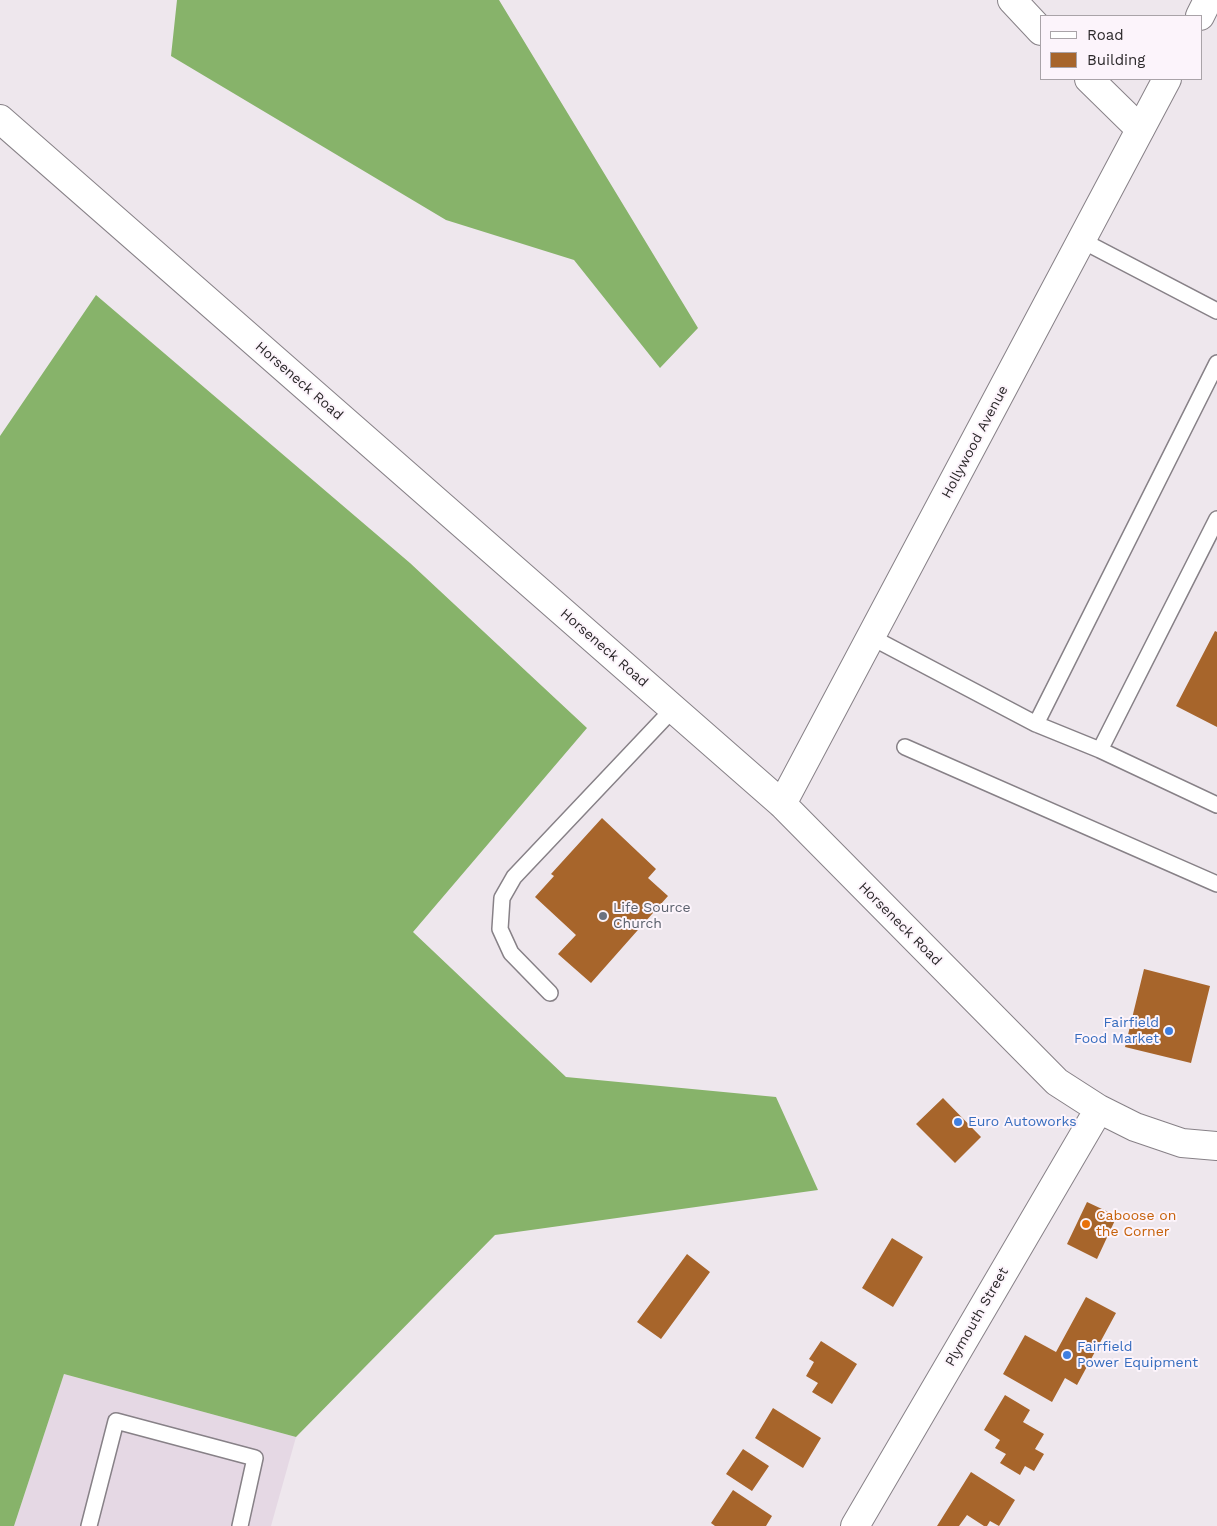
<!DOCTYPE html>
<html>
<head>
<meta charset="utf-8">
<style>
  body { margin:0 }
  #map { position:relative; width:1217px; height:1526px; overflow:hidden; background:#eee7ed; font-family:"Work Sans",sans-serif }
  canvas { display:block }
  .legend { position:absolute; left:1040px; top:15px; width:162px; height:65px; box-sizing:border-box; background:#fcf4fb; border:1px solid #a9a3a8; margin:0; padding:6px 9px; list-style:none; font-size:15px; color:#2c292b }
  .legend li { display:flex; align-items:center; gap:10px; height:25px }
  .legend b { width:25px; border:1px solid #a9a3a8 }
</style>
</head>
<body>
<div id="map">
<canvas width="1217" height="1526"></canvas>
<ul class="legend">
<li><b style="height:6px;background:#fff"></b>Road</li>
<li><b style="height:14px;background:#a7652b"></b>Building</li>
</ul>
</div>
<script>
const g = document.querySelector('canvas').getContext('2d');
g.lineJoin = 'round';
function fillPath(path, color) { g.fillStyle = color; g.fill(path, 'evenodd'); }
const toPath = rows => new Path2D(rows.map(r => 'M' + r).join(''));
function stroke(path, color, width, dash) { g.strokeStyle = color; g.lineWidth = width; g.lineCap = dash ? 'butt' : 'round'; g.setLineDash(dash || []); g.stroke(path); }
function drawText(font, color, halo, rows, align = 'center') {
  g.font = font + ' "Work Sans",sans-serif'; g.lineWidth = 4; g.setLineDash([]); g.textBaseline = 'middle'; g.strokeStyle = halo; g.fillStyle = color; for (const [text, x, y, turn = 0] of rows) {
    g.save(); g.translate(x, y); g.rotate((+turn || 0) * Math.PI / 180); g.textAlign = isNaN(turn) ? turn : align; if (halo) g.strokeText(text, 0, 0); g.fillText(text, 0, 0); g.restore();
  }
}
const built = toPath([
  [64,1374,296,1437,271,1526,14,1526]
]);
const forest = toPath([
  [177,0,499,0,698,328,660,368,574,260,446,220,171,56],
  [96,295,410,563,587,728,413,932,566,1077,776,1097,818,1190,495,1235,296,1437,64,1374,14,1526,0,1526,0,436]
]);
const building = toPath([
  [1215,631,1217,632,1217,727,1176,706],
  [602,818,656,869,648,878,668,896,591,983,558,954,576,935,535,897,554,876,551,874],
  [1144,969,1210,986,1191,1063,1125,1047],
  [943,1098,981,1137,955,1163,916,1124],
  [1087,1202,1117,1216,1097,1259,1067,1244],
  [892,1238,923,1257,893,1307,862,1288],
  [687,1254,710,1272,661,1339,637,1322],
  [1086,1297,1116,1313,1077,1385,1065,1378,1052,1402,1003,1374,1025,1335,1056,1352],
  [821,1341,857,1364,832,1404,812,1392,818,1383,806,1376,814,1362,809,1359],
  [1005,1395,1030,1410,1023,1422,1044,1434,1035,1449,1044,1454,1034,1471,1025,1466,1020,1475,1000,1463,1006,1454,995,1448,1000,1440,984,1430],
  [773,1408,821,1438,803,1468,755,1438],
  [743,1449,769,1466,752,1491,726,1474],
  [971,1472,1015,1500,999,1526,990,1521,987,1526,984,1526,967,1515,959,1526,937,1526],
  [733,1490,772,1516,766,1526,715,1526,711,1523]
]);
const service = toPath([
  [1081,240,1217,311],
  [1217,519,1100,750,1217,805],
  [871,637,1036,724],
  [905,747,1217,884],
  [1100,750,1036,724,1217,363],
  [550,993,511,953,500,929,502,898,514,877,673,709],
  [89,1526,116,1421,255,1458,240,1526]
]);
const minor = toPath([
  [1012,0,1041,31],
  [1089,79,1140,129]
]);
const tertiary = toPath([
  [1200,16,1208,0],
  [0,119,782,804,1057,1082,1099,1109,1135,1127,1182,1143,1217,1146],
  [782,804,1167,79],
  [855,1526,1099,1109]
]);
const markers = [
  [603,916,5,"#6b7280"],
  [1169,1031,5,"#3f7fe0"],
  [958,1122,5,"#3f7fe0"],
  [1086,1224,5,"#e8710a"],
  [1067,1355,5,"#3f7fe0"]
];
const streetNames = [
  ["Horseneck Road",299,381,41],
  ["Hollywood Avenue",975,442,-62],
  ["Horseneck Road",604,648,41],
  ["Horseneck Road",900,924,45],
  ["Plymouth Street",977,1317,-60]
];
const worshipNames = [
  ["Life Source",613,908],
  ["Church",613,924]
];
const shopNames = [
  ["Fairfield",1159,1023,"right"],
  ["Food Market",1159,1039,"right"],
  ["Euro Autoworks",968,1122],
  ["Fairfield",1077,1347],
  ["Power Equipment",1077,1363]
];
const foodNames = [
  ["Caboose on",1096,1216],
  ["the Corner",1096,1232]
];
fillPath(built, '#e5d8e4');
fillPath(forest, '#87b36a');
fillPath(building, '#a7652b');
stroke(service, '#878187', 18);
stroke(minor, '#878187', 30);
stroke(tertiary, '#878187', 30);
stroke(service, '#fff', 15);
stroke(minor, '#fff', 28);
stroke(tertiary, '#fff', 28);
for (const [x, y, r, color] of markers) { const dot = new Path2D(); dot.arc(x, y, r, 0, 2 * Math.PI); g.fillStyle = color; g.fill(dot); stroke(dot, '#fcf4fb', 2); }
drawText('14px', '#2c292b', '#fcf4fb', streetNames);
drawText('14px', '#5b616d', '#fcf4fb', worshipNames, 'left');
drawText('14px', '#366cbe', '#fcf4fb', shopNames, 'left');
drawText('14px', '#c56008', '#fcf4fb', foodNames, 'left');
</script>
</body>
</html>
